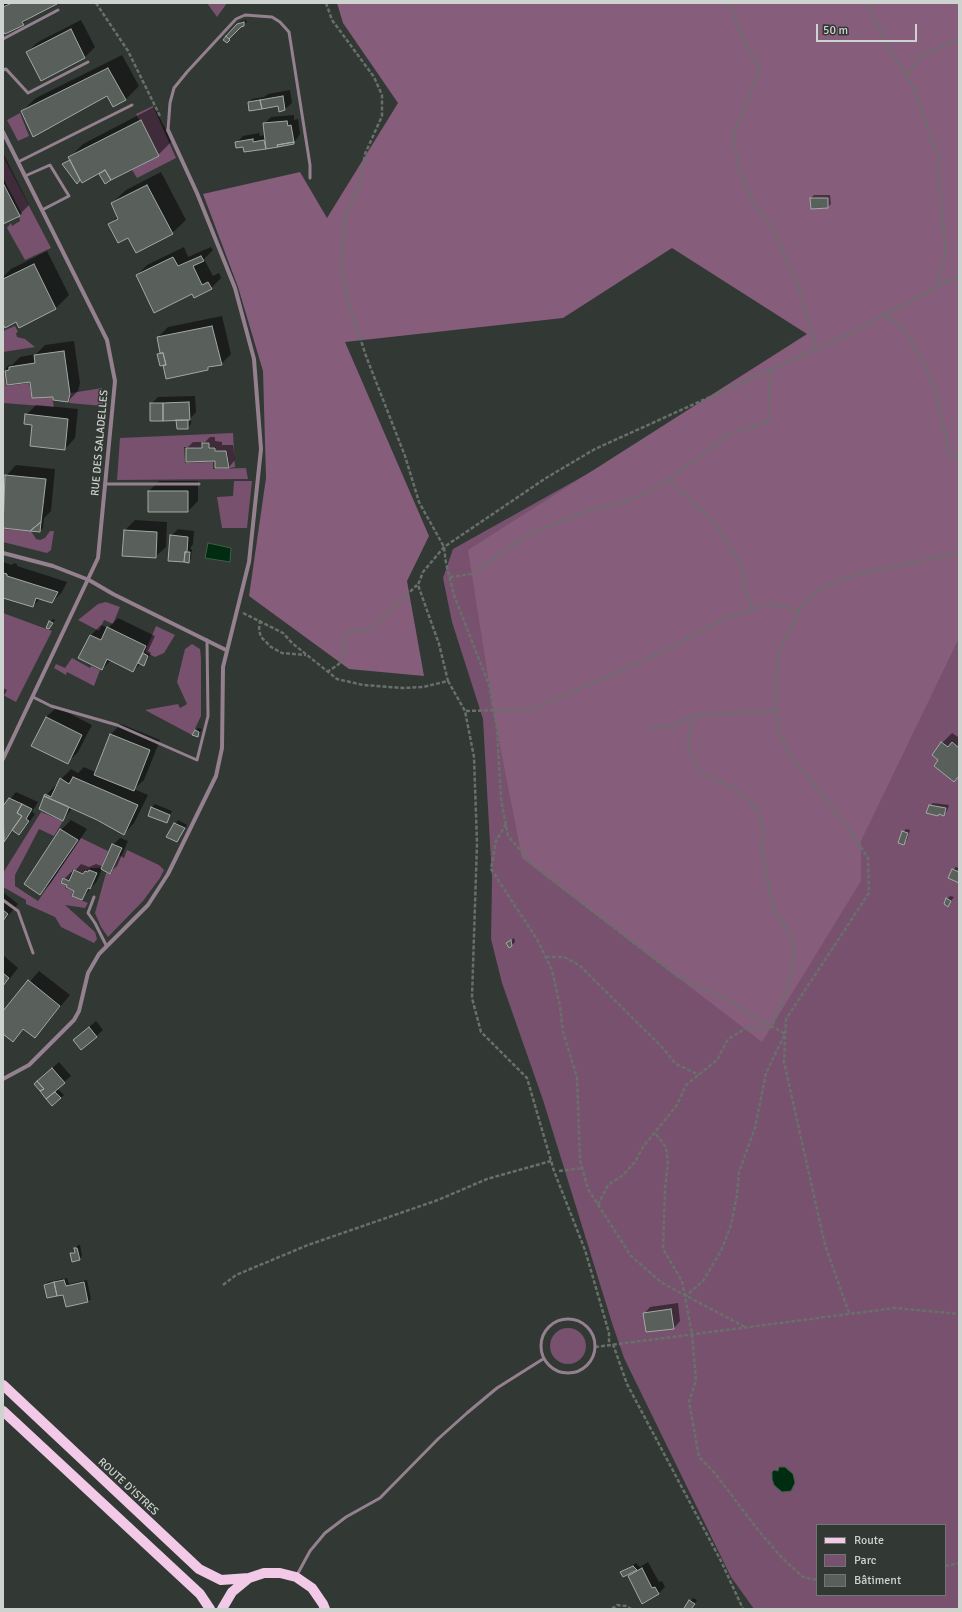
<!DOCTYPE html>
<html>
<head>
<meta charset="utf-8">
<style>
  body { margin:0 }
  #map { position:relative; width:962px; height:1612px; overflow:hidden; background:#323833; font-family:Signika,sans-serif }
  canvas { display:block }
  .frame { position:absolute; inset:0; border:4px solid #cfd3d0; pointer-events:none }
  .legend { position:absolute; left:816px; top:1524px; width:130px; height:72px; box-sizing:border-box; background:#323833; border:1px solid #717672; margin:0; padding:5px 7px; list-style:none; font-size:12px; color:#cfd3d0 }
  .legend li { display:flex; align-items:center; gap:8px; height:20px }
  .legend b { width:20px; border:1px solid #717672 }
  .scale { position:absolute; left:816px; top:24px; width:101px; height:18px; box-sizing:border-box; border:2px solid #cfd3d0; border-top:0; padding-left:5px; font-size:12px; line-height:14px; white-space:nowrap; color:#cfd3d0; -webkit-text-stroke:3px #323833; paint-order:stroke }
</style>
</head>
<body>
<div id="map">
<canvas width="962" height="1612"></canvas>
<div class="frame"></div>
<ul class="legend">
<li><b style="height:5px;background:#f2c9e6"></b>Route</li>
<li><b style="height:11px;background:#77516d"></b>Parc</li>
<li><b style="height:11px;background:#59605b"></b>Bâtiment</li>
</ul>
<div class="scale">50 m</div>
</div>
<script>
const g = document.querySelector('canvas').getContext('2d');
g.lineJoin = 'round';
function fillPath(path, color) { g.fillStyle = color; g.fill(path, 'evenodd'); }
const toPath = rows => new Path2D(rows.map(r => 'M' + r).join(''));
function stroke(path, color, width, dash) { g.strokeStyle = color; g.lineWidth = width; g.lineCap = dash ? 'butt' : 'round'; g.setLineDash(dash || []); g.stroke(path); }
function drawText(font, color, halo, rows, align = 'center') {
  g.font = font + ' Signika,sans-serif'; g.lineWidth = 3; g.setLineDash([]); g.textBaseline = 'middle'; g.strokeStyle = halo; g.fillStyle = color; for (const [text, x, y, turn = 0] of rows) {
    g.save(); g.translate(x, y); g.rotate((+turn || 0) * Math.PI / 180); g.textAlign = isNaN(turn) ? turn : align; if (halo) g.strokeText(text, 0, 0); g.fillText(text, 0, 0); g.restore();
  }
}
const green = toPath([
  [207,3,227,3,217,17],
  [153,106,176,158,137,178,132,170,159,156,141,119,139,120,136,114],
  [20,113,29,136,18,141,7,120],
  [3,156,51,248,25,260,7,228,11,223,12,226,20,221,19,216,22,214,3,178],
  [959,266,959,1609,754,1609,731,1577,624,1358,612,1323,543,1100,502,983,491,939,492,879,483,719,452,622,443,578,453,549],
  [817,1525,945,1525,945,1595,817,1595],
  [15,326,18,332,16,333,17,337,25,339,35,347,3,352,3,331],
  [3,367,6,386,29,383,32,398,52,397,54,407,3,403],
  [102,388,103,406,69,403,71,393],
  [233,433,235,467,230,468,227,451,216,450,216,447,209,447,209,442,202,443,201,447,184,447,185,463,213,462,213,469,246,468,248,479,117,480,120,438],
  [234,481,252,481,247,528,222,528,217,497,233,496],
  [3,529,31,531,36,539,40,540,45,538,50,531,54,531,51,550,47,553,3,542],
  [106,602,120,607,113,624,104,620,99,631,78,620,98,604],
  [3,613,52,631,16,702,3,695],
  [156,626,175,635,164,653,155,657,145,652],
  [192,644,200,649,201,658,201,716,192,735,145,710,178,704,180,708,187,704,177,682,185,649],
  [72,658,90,668,91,666,100,670,94,686,67,672,66,675,54,668,56,664,65,668],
  [41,812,63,821,54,836,39,829,15,875,15,886,38,901,81,838,108,851,101,868,90,868,87,871,84,870,83,873,73,869,68,880,63,877,60,883,66,885,65,888,73,891,71,896,88,903,85,908,65,905,95,932,97,939,94,943,61,927,55,917,26,904,26,900,3,887,3,873],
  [127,850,159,865,164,870,160,878,143,901,108,937,101,927,95,913,106,873,111,874,119,855,124,858],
  '550 1346a18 18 0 1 1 36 0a18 18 0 1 1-36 0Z'
]);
const forest = toPath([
  [337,3,959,3,959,638,861,841,861,881,762,1042,522,858,494,715,468,550,807,334,672,248,563,318,345,342,429,536,407,581,424,676,349,669,249,596,266,478,263,371,238,287,203,194,300,172,327,218,398,103,343,23]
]);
const water = toPath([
  [208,543,231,548,230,562,205,558,208,543],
  [779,1467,785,1467,793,1474,795,1483,791,1491,782,1492,774,1485,772,1479,772,1472,774,1470,778,1471,779,1467]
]);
const shadow = toPath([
  [4,3,57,3,31,16,23,24,3,29],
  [81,20,95,47,85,57,41,80,27,52,38,42],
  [246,20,247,22,240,26,227,42,224,40,241,21],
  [122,55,139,86,125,100,108,95,22,111,36,98],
  [290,90,292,103,285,109,279,105,249,102,252,99,264,97,268,94],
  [154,107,172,141,158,155,100,175,104,170,81,179,77,182,64,164,71,159,70,157,83,144],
  [294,115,294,120,298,119,300,134,294,143,245,151,244,146,237,142,243,136,259,133,260,136,266,135,265,123,271,117],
  [3,153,29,205,19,215,3,223],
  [161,172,186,220,172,233,128,236,110,224,118,216,112,203,126,190],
  [814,195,830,195,831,204,828,207,811,198],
  [184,247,188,257,211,247,213,250,204,259,213,276,219,273,221,278,211,288,192,292,137,275,147,265],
  [47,251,69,295,56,308,16,321,3,322,3,277,11,269],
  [222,316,231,354,221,364,211,366,208,369,164,364,158,354,161,351,158,337,168,327],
  [74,341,80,383,78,391,68,401,54,396,31,380,8,384,6,368,9,365,12,365,20,357,36,354,45,345],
  [195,396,196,412,191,418,191,424,188,428,177,428,177,421,151,404,158,397],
  [36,405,78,409,75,438,65,449,33,424,26,415],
  [210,437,215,437,215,441,222,442,222,445,233,445,235,460,229,467,187,448,193,442,205,442],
  [16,465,55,469,51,511,44,518,43,528,40,531,3,527,6,476],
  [159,481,198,481,198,501,188,511,149,511,149,491],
  [135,520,167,522,166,547,155,557,125,530],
  [178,529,194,531,193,544,191,547,190,549,192,549,191,559,188,562,171,536],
  [3,562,12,565,14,563,17,564,17,566,67,582,62,592,52,602,41,598,33,606,3,597],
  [118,618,155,636,148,651,151,653,147,661,144,664,141,663,133,671,111,660,102,669,80,658,91,635,101,625,108,628],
  [53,619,55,620,49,628,50,622],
  [3,688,7,690,3,698],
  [57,707,92,725,78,752,68,762,33,745,46,717],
  [121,724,160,740,144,780,134,789,148,795,134,823,124,834,72,808,63,820,46,795,56,785,58,785,61,779,71,769,78,773,84,767,95,772,111,734],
  [198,728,202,729,198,736,195,731],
  [952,733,958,737,959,736,959,776,940,760,942,743],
  [16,792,38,802,32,812,35,814,26,827,19,833,14,830,4,841,3,808],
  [933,803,949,805,947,811,944,814,930,806],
  [155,804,172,811,166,822,152,807],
  [71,820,87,829,50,884,40,894,61,830],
  [178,820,187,825,177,841,168,836],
  [906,829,910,830,907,840,904,843,903,832],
  [120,838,128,841,117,866,110,872,102,869,97,881,82,899,64,879,71,872,73,873,81,864,89,867,96,864,104,867,113,845],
  [956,867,959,868,959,882,953,870],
  [3,892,18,904,3,922],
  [950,896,954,897,948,905,947,899],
  [514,938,515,942,512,945,507,943],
  [3,955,18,968,3,987],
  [39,971,70,995,35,1037,24,1028,13,1040,3,1032,3,1013],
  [96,1021,103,1030,96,1036,81,1034],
  [59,1062,71,1076,57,1088,64,1095,52,1105,35,1084],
  [78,1245,80,1245,82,1256,79,1259,72,1254],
  [67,1278,69,1284,87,1280,91,1299,88,1302,45,1285,48,1282],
  [678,1303,680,1321,674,1328,644,1314,650,1307],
  [648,1562,659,1582,662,1581,665,1587,658,1594,629,1576,634,1571,621,1572,636,1563,640,1567],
  [693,1598,697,1600,691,1609,687,1609,685,1608]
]);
const building = toPath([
  [12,3,57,3,57,4,22,22,24,25,5,34,3,31,3,7,12,3],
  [244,22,244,26,241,27,229,39,226,36,237,24,244,22],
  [71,29,85,58,41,81,26,52,71,29],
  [226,36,230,40,227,43,223,40,226,36],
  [108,68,126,100,113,107,107,96,33,137,21,111,108,68],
  [283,96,285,110,279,112,278,106,262,109,260,100,283,96],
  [260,100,262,109,249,111,248,102,260,100],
  [141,120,159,156,111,180,105,170,82,183,68,157,141,120],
  [287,121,288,126,291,125,294,142,277,145,278,147,266,149,263,123,287,121],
  [253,139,253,142,264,140,266,149,244,152,243,147,236,148,235,142,253,139],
  [294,142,294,144,278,147,277,145,294,142],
  [70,160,80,180,77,184,62,164,70,160],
  [105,170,111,180,105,184,99,174,105,170],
  [3,183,20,216,3,224,3,183],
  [147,185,173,234,136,253,128,238,118,243,108,224,118,219,111,203,147,185],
  [810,198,828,198,828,208,811,209,810,198],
  [201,256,204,261,193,266,202,285,208,282,212,289,194,298,192,294,154,313,136,275,173,257,178,266,201,256],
  [34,264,56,309,19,328,16,322,5,328,3,324,3,279,34,264],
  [212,326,222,365,208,367,208,370,166,379,163,365,166,365,163,353,160,353,157,337,212,326],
  [64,351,70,394,68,402,53,400,53,397,32,398,30,382,7,385,5,371,9,370,9,367,35,363,34,355,64,351],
  [163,353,166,365,160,366,157,354,163,353],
  [189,402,190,420,163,421,163,403,189,402],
  [150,403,163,403,163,421,150,421,150,403],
  [25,414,68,419,65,450,30,446,32,425,24,424,25,414],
  [176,420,188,420,188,429,177,429,176,420],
  [202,443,209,443,209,448,215,448,215,451,226,451,229,468,215,468,215,461,186,462,186,448,202,448,202,443],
  [5,475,46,479,41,522,30,531,3,528,5,475],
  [148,491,188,491,188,512,148,512,148,491],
  [41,522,40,532,30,531,41,522],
  [124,530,157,532,156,558,122,556,124,530],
  [170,535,188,537,187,552,185,552,184,562,168,561,170,535],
  [185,552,190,552,189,563,184,562,185,552],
  [3,573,7,574,7,576,58,592,52,603,36,598,33,607,3,598,3,573],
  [49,621,53,623,49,629,46,628,49,621],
  [107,627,146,646,133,672,107,659,102,670,78,658,90,635,101,640,107,627],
  [143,653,148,656,144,666,138,663,143,653],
  [46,717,82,735,68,764,31,746,46,717],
  [195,730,199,732,198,737,192,735,195,730],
  [110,734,150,750,134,791,94,775,110,734],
  [941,742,948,747,952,742,959,748,959,776,954,782,934,766,938,760,932,755,941,742],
  [73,777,138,805,124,835,97,820,44,796,45,794,51,797,60,778,69,784,73,777],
  [44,796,69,807,63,821,39,809,44,796],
  [9,798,22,804,17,813,22,816,4,842,3,806,9,798],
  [22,804,32,809,26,819,29,821,19,835,12,830,22,816,17,813,22,804],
  [929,805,946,808,944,816,939,814,938,816,926,813,929,805],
  [151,807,170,815,167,823,148,816,151,807],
  [174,823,185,828,177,842,166,837,174,823],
  [60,829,78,840,40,895,24,884,60,829],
  [902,831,908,833,904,845,898,843,902,831],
  [112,844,122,848,110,874,101,869,112,844],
  [952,869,959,872,959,883,948,878,952,869],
  [74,870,83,874,85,871,88,872,89,870,97,873,90,889,88,888,82,900,72,896,74,891,66,887,67,885,61,883,63,878,69,881,74,870],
  [946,898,951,901,948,907,944,904,946,898],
  [3,910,8,914,3,921,3,910],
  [511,940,512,946,509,948,506,943,511,940],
  [3,973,9,978,3,986,3,973],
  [28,980,60,1006,35,1038,23,1029,13,1042,3,1034,3,1011,28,980],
  [89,1027,97,1037,81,1050,73,1040,89,1027],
  [52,1068,65,1083,46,1099,40,1091,44,1089,37,1081,52,1068],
  [37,1081,44,1089,40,1091,34,1084,37,1081],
  [55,1092,61,1098,52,1106,46,1099,55,1092],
  [74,1248,77,1248,80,1260,72,1262,70,1253,75,1253,74,1248],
  [64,1280,66,1286,84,1282,88,1302,66,1307,63,1295,57,1296,54,1282,64,1280],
  [54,1282,57,1296,47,1298,44,1285,54,1282],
  [671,1309,674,1329,646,1332,643,1313,671,1309],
  [633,1566,637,1570,623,1577,620,1572,633,1566],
  [642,1568,652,1588,655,1587,659,1594,642,1604,628,1576,642,1568],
  [689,1600,695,1604,691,1609,685,1609,684,1608,689,1600]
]);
const path = toPath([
  [96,3,128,51,160,116],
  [326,3,332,20,374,77,382,95,382,116,365,154,360,183,345,216,341,265,348,301,366,356,405,456,419,502,444,547,446,563,454,595,489,685,497,730,501,799,508,836,534,866,678,977,720,996,785,1034,766,1073,755,1128,739,1172,737,1195,731,1225,721,1251,703,1281,686,1296],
  [729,3,743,40,760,68,733,136,739,169,752,200,773,229,799,288,816,349],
  [867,3,890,50,907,76],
  [941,285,938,278,946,253,938,174,940,157,931,140,914,88,907,76,920,56,959,40],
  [885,315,904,329,925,365,935,389,949,452,959,461],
  [670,481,716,525,727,540,731,550,742,567,745,589,753,609],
  [450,577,472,574,527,535,581,513,626,501,655,488,694,461,727,435,768,422,771,369],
  [243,613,283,633,292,643,337,679,363,685,403,688,423,687,448,681,439,644,418,585,423,572,444,547,546,478,595,449,851,333,959,275],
  [260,620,259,630,261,637,271,647,282,653,306,655],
  [327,672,339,664,344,653,347,632,371,629,417,585],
  [448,681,465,711,474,757,477,843,472,998,481,1032,527,1078,554,1171,585,1250,609,1333,609,1345],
  [466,711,533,709,660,653,728,617,770,604,800,610],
  [649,729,674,725,693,716,777,710],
  [506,824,496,841,491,869,538,941,552,970,560,1006,563,1032,577,1077,580,1160,588,1189,631,1256,662,1283,747,1328],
  [546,957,564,957,579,965,662,1047,676,1064,699,1075],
  [656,1134,666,1147,668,1163,665,1189,663,1249,682,1281,692,1334,696,1380,689,1402,699,1457,714,1472,758,1530,782,1558,803,1577,817,1580],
  [559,1171,582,1168],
  [598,1205,608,1185,623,1175,635,1162,643,1147,677,1105,686,1085,717,1060,728,1039,745,1029,772,1027,788,987,794,955,791,936,774,911,761,847,764,830,756,807,734,788,700,773,688,746,693,716],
  [223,1285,236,1275,308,1245,438,1200,487,1179,551,1161],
  [849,1313,825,1245,784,1062,786,1019,869,893,868,858,849,828,790,755,778,731,775,686,779,652,800,610,816,591,838,580,872,571,959,553],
  [613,1344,627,1384,721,1561,743,1609],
  [595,1347,895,1308,959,1314],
  [945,1566,959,1563],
  [612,1609,617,1605,626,1606,631,1609]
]);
const service = toPath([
  [3,39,58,10],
  [3,70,6,69,28,93,88,62],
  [168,130,170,103,174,88,187,72,236,19,245,15,272,17,280,22,289,32,310,165,310,178],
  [18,162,132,105],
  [25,176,50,165,69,196,42,210],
  [105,484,199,484],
  [33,697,51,706,117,725,197,760,208,716,207,640],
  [94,897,88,913,95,923,106,945],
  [3,900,18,911,33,953],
  '541 1346a27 27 0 1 1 54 0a27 27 0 1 1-54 0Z',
  [297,1575,310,1551,325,1533,346,1517,380,1498,438,1439,467,1413,497,1388,543,1359]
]);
const minor = toPath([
  [3,132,107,340,115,381,98,558,3,759],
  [3,553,53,566,89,580,113,594,226,650],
  [3,1079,29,1065,74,1020,79,1011,88,973,99,954,148,905,168,874,216,776,222,748,223,667,249,562,261,449,254,359,235,288,197,193,168,130]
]);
const primary = toPath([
  [3,1385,199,1569,221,1580,249,1578],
  [3,1411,200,1594,210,1609],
  [222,1609,232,1592,249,1578,264,1573,280,1573,296,1577,312,1588,323,1604,325,1609]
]);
const streetNames = [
  ["RUE DES SALADELLES",100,443,-85],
  ["ROUTE D'ISTRES",128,1487,43]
];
fillPath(green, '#77516d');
fillPath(forest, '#875d7c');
fillPath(water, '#002d11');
stroke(water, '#3e5f4a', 1);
fillPath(shadow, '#0007');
fillPath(building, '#59605b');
stroke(building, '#a2a9a3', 1);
stroke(path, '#696f6a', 2.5, [4, 2]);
stroke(service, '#94808e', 3);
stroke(minor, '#94808e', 4);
stroke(primary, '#f2c9e6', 10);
drawText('11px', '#cfd3d0', '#323833', streetNames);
</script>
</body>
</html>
